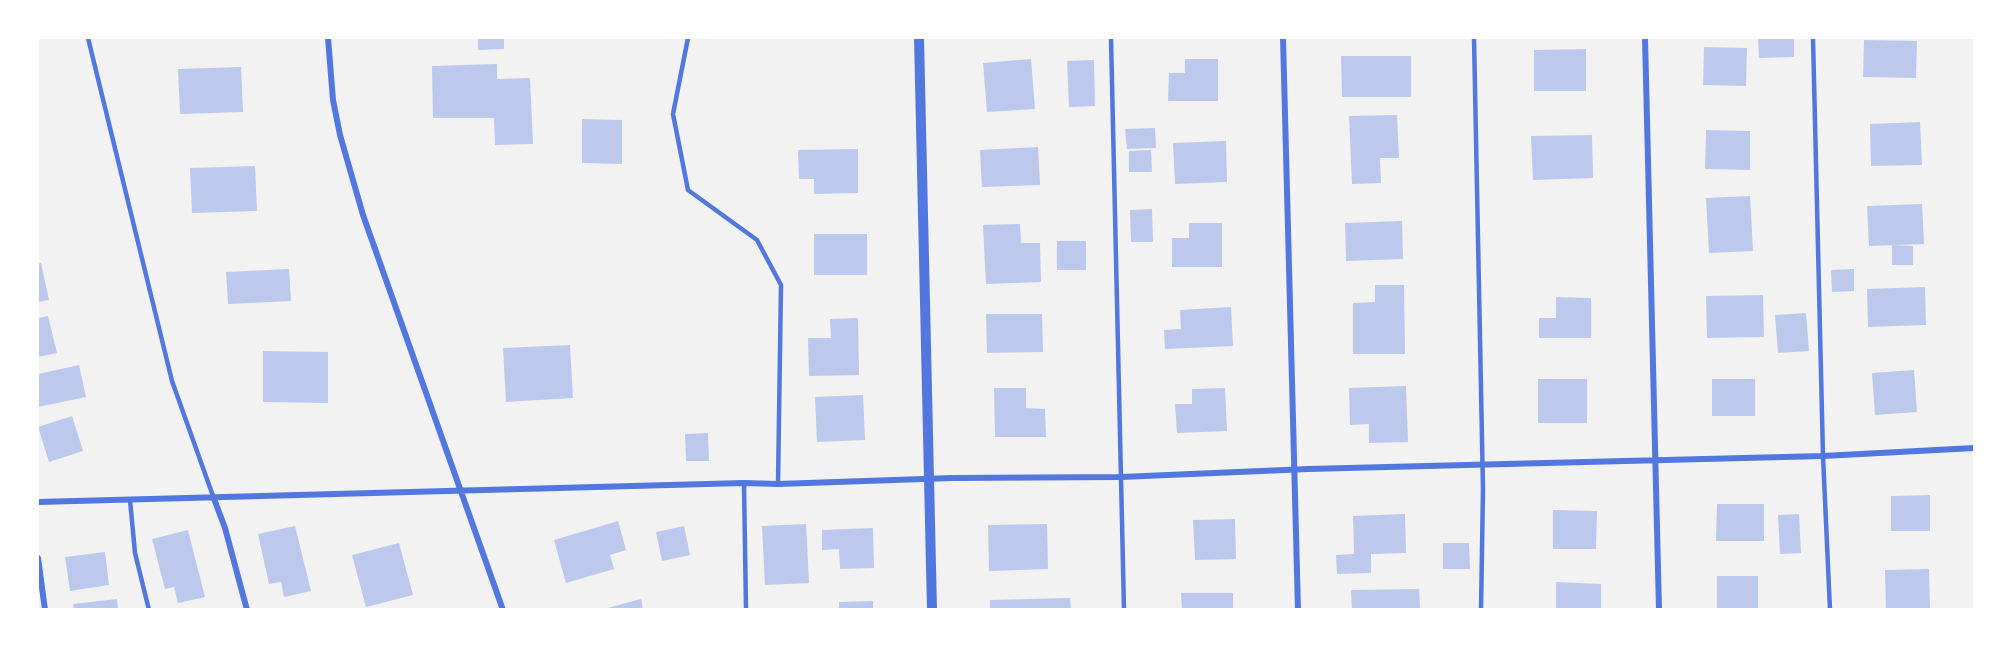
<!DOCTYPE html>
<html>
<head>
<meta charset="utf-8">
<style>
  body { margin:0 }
  #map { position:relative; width:2012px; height:647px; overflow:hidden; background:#f2f2f2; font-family:Signika,sans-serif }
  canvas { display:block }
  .frame { position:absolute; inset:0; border:39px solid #fff; pointer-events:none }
</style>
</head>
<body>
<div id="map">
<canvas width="2012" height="647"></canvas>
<div class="frame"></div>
</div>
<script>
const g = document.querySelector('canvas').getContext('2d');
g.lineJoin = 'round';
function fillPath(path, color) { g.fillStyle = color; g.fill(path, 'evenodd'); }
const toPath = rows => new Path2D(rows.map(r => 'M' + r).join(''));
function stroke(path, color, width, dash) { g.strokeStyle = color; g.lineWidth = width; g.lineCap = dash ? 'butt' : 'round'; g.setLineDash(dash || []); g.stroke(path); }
const building = toPath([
  [478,38,504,38,504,49,478,50],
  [1758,38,1794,38,1794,57,1759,58],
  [1864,40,1917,41,1916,78,1863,77],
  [1704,47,1747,48,1746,86,1703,85],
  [1586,49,1586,91,1534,91,1534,50],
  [1341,56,1411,56,1411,97,1342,97],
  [1031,59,1035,109,987,112,983,63],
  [1185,59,1218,59,1218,101,1168,101,1169,73,1185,73],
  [1094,60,1095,106,1069,107,1067,61],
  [497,64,497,79,530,78,533,144,495,145,494,118,433,118,432,66],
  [241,67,243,112,180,114,178,69],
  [1397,115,1399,158,1380,158,1381,183,1352,184,1349,116],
  [582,119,622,120,622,164,582,163],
  [1920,122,1922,165,1871,166,1870,124],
  [1155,128,1156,148,1127,149,1125,129],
  [1706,130,1750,131,1750,170,1705,169],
  [1592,135,1593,178,1533,180,1531,136],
  [1226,141,1227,182,1175,184,1173,143],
  [1038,147,1040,185,982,187,980,150],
  [858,149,858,193,814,194,814,179,799,179,798,150],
  [1151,150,1152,172,1129,172,1129,151],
  [255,166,257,211,192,213,190,168],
  [1750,196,1753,251,1709,253,1706,198],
  [1922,204,1924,244,1869,246,1867,206],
  [1152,209,1153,242,1131,242,1130,210],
  [1402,221,1403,259,1346,261,1345,223],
  [1189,223,1222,223,1222,267,1172,267,1172,238,1189,238],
  [1020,224,1021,243,1040,243,1041,282,986,284,983,225],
  [814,234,867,234,867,275,814,275],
  [1057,241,1086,241,1086,270,1057,270],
  [1892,245,1913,246,1913,265,1892,265],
  [38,263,41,263,49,300,38,302],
  [289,269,291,301,228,304,226,272],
  [1854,269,1854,291,1832,292,1831,270],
  [1375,285,1404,285,1405,354,1353,354,1353,303,1375,302],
  [1925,287,1926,325,1868,327,1867,289],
  [1763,295,1764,337,1707,338,1706,296],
  [1556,297,1591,298,1591,338,1539,338,1539,318,1556,318],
  [1231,307,1233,346,1165,349,1164,330,1181,329,1180,310],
  [1806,313,1809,351,1778,353,1775,315],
  [986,314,1042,314,1043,352,987,353],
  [48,316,57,353,38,357,38,318],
  [858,318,859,375,809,376,808,338,831,338,830,319],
  [570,345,573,398,506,402,503,348],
  [263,351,328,352,328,403,263,402],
  [79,365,86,397,38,407,38,374],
  [1914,370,1917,412,1875,415,1872,373],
  [1538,379,1587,379,1587,423,1538,423],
  [1712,379,1755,379,1755,416,1712,416],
  [1406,386,1408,442,1369,443,1369,424,1350,425,1349,388],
  [994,388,1026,388,1026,408,1045,409,1046,437,995,437],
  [1225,388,1227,431,1177,433,1175,404,1192,404,1192,389],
  [863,395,865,440,817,442,815,397],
  [72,416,83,451,49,462,38,427],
  [708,433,709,461,686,461,685,434],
  [1930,495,1930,531,1891,531,1891,496],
  [1717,504,1764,504,1764,541,1716,541],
  [1553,510,1597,511,1596,549,1553,549],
  [1405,514,1406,553,1371,554,1371,573,1337,574,1336,555,1354,554,1353,516],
  [1799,514,1801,553,1780,554,1778,515],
  [1235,519,1236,559,1195,560,1193,520],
  [618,521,626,550,610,555,614,569,566,583,554,540],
  [806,524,809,583,765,585,762,526],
  [1047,524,1048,569,989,571,988,525],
  [295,526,311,591,284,597,281,582,269,584,258,534],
  [684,526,690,555,662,561,656,532],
  [873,528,874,568,840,569,839,549,822,550,822,530],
  [188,530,205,597,178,603,174,587,165,589,152,539],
  [399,543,413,595,366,607,352,555],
  [1443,543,1469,543,1470,569,1443,569],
  [105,552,109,585,70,591,65,557],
  [1929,569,1930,610,1886,610,1885,570],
  [1717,576,1758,576,1758,610,1717,610],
  [1556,582,1601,584,1601,610,1556,610],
  [1419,589,1420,608,1352,610,1351,590],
  [1181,593,1233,593,1233,610,1182,610],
  [1070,598,1071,610,990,610,990,600],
  [117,599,118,610,74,610,73,604],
  [641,599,643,610,604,610,604,609],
  [873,601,873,610,839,610,839,602]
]);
const service = toPath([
  [88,38,172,381,213,496],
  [688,38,673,114,688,190,757,240,781,285,778,484],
  [1111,38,1124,610],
  [1474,38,1483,489,1481,610],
  [1813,38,1823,456,1830,610],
  [744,483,746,610],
  [130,500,135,553,149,610]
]);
const minor = toPath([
  [328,38,333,100,340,135,363,215,503,610],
  [1283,38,1298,610],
  [1645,38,1659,610],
  [213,496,225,528,247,610],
  [38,502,744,483,778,484,952,478,1121,477,1308,469,1823,456,1974,448],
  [38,558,45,610]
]);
const tertiary = toPath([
  [919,38,932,610]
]);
fillPath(building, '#bdc9ec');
stroke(service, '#5277de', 4.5);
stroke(minor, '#5277de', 6);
stroke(tertiary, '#5277de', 10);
</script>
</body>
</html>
